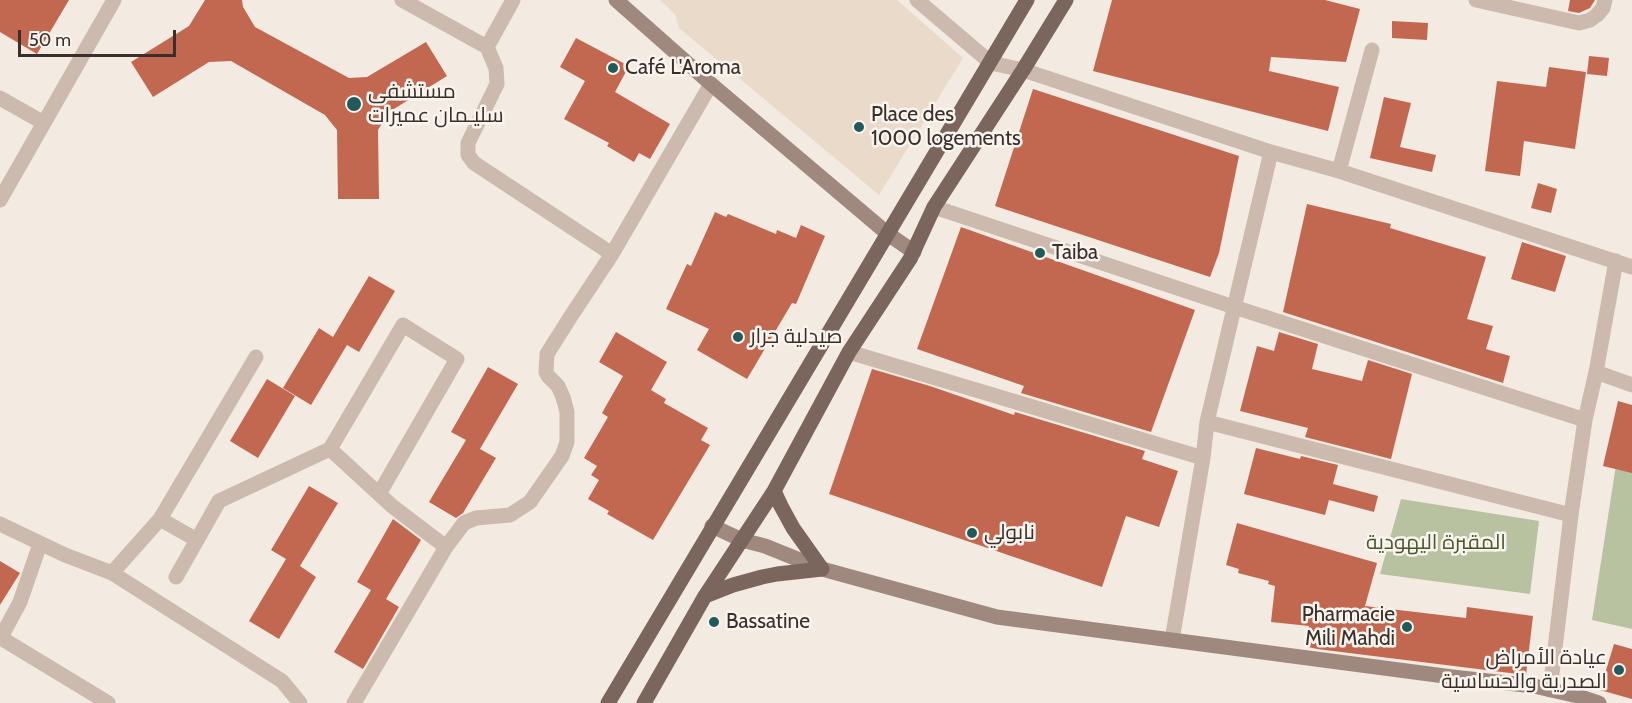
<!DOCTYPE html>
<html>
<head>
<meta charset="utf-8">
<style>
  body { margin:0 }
  #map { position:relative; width:1632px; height:703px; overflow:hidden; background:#f3eae1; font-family:Cabin,sans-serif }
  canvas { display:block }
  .scale { position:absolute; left:18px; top:30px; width:158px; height:27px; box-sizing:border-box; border:3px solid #3a2f2b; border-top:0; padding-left:8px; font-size:18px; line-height:21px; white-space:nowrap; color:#3a2f2b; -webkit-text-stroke:4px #faf4ee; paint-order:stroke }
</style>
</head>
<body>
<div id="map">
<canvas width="1632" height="703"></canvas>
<div class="scale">50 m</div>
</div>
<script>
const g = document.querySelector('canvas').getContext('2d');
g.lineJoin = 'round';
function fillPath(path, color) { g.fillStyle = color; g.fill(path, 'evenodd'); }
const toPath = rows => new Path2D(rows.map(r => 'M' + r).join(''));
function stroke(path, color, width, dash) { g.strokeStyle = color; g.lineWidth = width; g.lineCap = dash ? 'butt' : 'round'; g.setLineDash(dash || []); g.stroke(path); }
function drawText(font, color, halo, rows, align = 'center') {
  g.font = font + ' Cabin,Cairo,sans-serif'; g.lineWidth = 5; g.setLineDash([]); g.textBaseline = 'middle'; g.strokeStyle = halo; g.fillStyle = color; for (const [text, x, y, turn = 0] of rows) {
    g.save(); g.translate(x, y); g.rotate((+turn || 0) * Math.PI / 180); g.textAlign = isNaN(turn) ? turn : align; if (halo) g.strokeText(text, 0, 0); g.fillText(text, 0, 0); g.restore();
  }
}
const green = toPath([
  [1618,452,1632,456,1632,629,1592,620],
  [1401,499,1539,521,1530,594,1380,574]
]);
const plaza = toPath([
  [660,0,897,0,963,58,879,195,679,28,675,14]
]);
const building = toPath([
  [0,0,69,0,37,54,0,32],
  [205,0,242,0,243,7,255,27,349,78,367,77,426,42,447,76,389,112,378,130,379,199,338,199,337,130,325,115,231,61,209,62,153,97,131,62,189,26],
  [1112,0,1325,0,1360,9,1346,62,1271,57,1269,71,1339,87,1328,131,1093,71],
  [1570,0,1595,0,1590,8,1579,13,1568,11],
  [1392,21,1428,23,1427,40,1392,38],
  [576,38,629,66,615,92,670,124,650,159,639,153,634,162,607,146,609,143,564,119,585,81,560,67],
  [1589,56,1609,58,1607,76,1587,74],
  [1549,67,1586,72,1575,149,1524,141,1520,176,1485,171,1497,81,1546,87],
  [1033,89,1239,156,1219,253,1210,277,995,206],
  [1384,97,1411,103,1400,147,1436,155,1432,172,1370,158],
  [1538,183,1557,189,1551,213,1531,208],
  [1307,204,1391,224,1390,228,1486,257,1467,319,1493,326,1486,349,1510,356,1503,383,1283,312],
  [715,212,726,217,728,214,776,234,777,230,796,238,801,225,825,236,796,304,792,303,747,379,697,350,709,329,666,309,687,264,691,266],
  [961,227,1195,310,1151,432,1021,393,1024,386,917,349],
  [1522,242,1566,256,1555,292,1511,279],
  [369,276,395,291,359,352,347,345,311,405,283,388,319,328,333,337],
  [616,332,667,362,651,390,666,399,664,403,708,428,701,440,710,445,653,540,607,514,609,511,588,499,599,480,591,475,597,466,584,458,608,417,602,413,623,376,599,362],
  [1279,332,1318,344,1312,369,1362,381,1368,360,1412,374,1391,459,1305,437,1308,428,1240,411,1257,346,1274,351],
  [488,367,518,384,480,449,496,458,463,513,456,518,429,502,466,440,451,432],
  [872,369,930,386,1014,415,1015,412,1145,451,1142,459,1178,471,1159,527,1126,516,1102,587,829,494],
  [267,379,295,396,258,458,230,441],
  [1618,401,1632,405,1632,473,1603,466],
  [1256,448,1300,459,1301,456,1338,465,1333,484,1378,496,1374,512,1329,500,1325,515,1244,494],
  [309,486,338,503,300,566,316,577,279,639,249,621,286,559,271,550],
  [393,519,421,540,386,599,399,607,363,669,334,652,371,590,357,582],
  [1237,523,1377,563,1365,606,1466,618,1467,607,1533,616,1526,675,1317,649,1304,646,1309,626,1271,622,1275,586,1268,584,1269,581,1238,573,1239,569,1226,565],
  [0,561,20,573,0,605],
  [1614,644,1632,649,1632,699,1600,690]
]);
const street = toPath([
  [402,0,487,47,513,0],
  [917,0,991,63,1023,70,1271,152,1339,171,1632,267],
  [1476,0,1579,23,1590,20,1597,15,1603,8,1605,0],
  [487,47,496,68,497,84,468,143,468,155,474,163,612,254],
  [0,98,44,123],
  [1339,171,1372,50],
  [0,200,114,0],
  [934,207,1234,307,1585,420],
  [849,352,1203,458],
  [1596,372,1632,385],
  [1207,422,1571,515],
  [379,494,392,506,446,547],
  [160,519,197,540,176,577],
  [0,524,65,555,112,573,282,681,300,703],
  [197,540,219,501,330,449,403,325,457,359,379,494,330,449],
  [112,573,160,519,256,357],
  [1,638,108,703],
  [0,639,20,602,40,544],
  [1172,640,1203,458,1207,422,1271,152],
  [1550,690,1571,515,1585,420,1596,372,1616,261],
  [354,703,446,547,464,523,476,518,510,515,530,502,562,456,567,442,567,412,563,397,558,386,548,376,546,372,547,354,571,316,612,254,711,84]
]);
const secondary = toPath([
  [616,0,711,84,888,234,914,252],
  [712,526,742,540,765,546,822,569,997,617,1452,677,1534,686,1578,696,1599,703]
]);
const primary = toPath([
  [705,596,733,585,762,577,777,574,822,569,793,528,781,506,774,491],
  [608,703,1027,0],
  [644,703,705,596,774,491,849,352,910,259,934,207,1023,70,1066,0]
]);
const markers = [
  [613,68,6,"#22595b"],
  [354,104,8,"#22595b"],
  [859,127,6,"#22595b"],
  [1040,253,6,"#22595b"],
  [738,337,6,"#22595b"],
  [972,533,6,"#22595b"],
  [714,622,6,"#22595b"],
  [1407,627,6,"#22595b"],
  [1619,670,6,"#22595b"]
];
const poiNames = [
  ["Café L'Aroma",625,68],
  ["مستشفى",368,92],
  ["سليـمان عميرات",368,116],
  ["Place des",871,115],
  ["1000 logements",871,139],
  ["Taiba",1052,253],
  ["صيدلية جرار",750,337],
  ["نابولي",984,533],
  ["Pharmacie",1395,615,"right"],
  ["Mili Mahdi",1395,639,"right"],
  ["Bassatine",726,622],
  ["عيادة الأمراض",1607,658,"right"],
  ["الصدرية والحساسية",1607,682,"right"]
];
const parkNames = [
  ["المقبرة اليهودية",1436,543]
];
fillPath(green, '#b8c2a1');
fillPath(plaza, '#eadac9');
fillPath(building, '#c26850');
stroke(street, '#cbbaad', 15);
stroke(secondary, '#9f897e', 15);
stroke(primary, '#7b665d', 15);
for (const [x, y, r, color] of markers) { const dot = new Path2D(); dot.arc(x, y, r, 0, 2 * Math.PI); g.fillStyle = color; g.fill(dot); stroke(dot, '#faf4ee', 2); }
drawText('21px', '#3a2f2b', '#faf4ee', poiNames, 'left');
drawText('21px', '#4a5830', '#faf4ee', parkNames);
</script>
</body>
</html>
